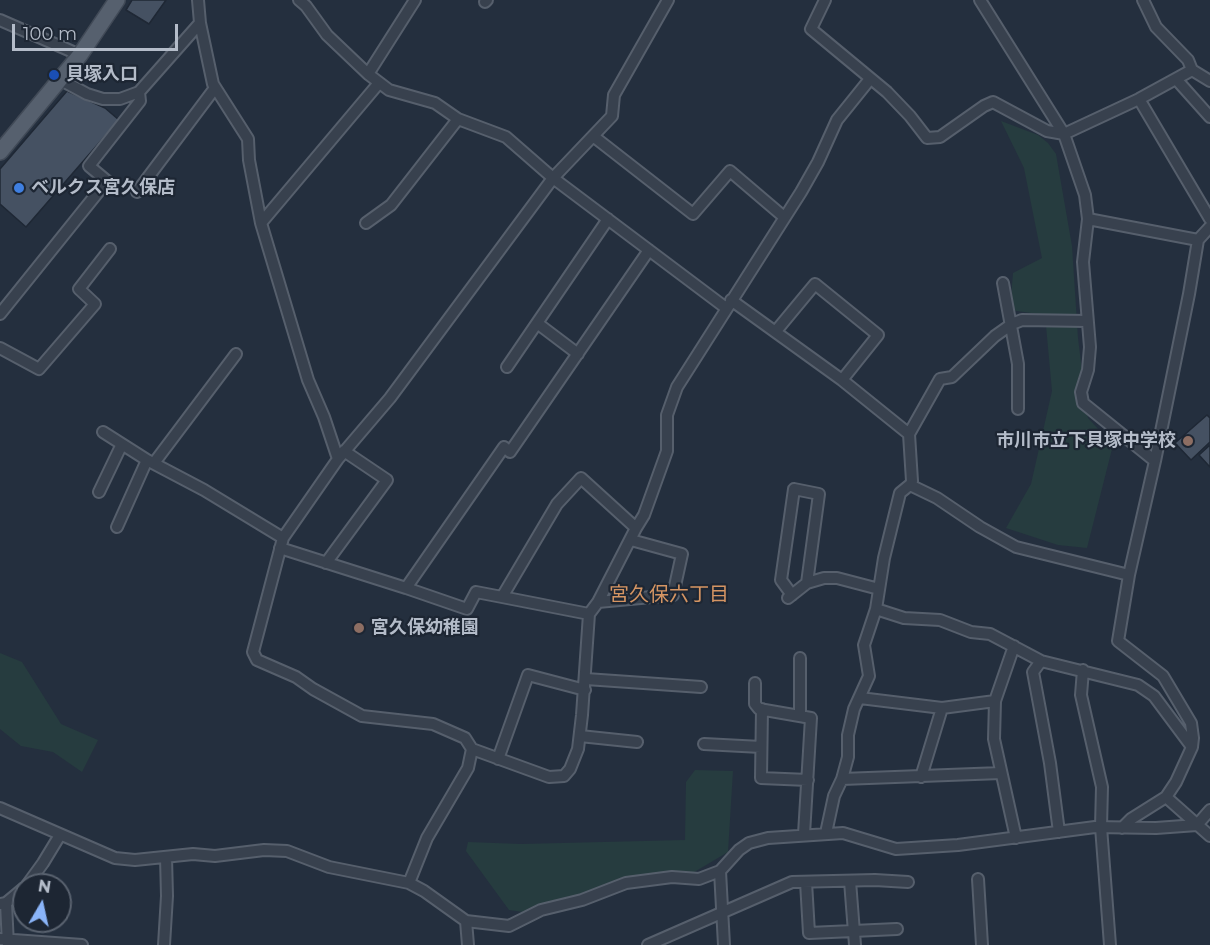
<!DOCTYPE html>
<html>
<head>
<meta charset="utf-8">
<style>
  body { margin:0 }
  #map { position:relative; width:1210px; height:945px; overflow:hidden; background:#242f3e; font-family:Montserrat,sans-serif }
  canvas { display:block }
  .north { position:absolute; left:12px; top:873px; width:60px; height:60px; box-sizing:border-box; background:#1d2633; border:2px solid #59626f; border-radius:50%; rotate:9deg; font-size:16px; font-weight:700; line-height:24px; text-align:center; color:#b4bcc9 }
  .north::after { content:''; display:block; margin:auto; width:21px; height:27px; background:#8ab4f8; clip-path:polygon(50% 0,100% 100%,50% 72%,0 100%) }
  .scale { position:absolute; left:12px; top:24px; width:166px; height:27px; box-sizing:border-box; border:3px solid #b4bcc9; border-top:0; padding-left:8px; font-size:18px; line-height:21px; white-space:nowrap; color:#b4bcc9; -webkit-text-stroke:4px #1d2633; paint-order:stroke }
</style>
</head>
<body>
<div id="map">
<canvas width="1210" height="945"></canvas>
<div class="north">N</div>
<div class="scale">100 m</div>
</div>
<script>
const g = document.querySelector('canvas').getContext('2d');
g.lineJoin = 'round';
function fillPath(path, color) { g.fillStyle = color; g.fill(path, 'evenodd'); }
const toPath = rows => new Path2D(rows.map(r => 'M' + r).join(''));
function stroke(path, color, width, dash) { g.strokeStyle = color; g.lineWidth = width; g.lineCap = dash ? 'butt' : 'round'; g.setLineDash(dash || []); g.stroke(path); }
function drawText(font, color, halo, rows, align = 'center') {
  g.font = font + ' Montserrat,"Noto Sans JP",sans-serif'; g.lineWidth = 4.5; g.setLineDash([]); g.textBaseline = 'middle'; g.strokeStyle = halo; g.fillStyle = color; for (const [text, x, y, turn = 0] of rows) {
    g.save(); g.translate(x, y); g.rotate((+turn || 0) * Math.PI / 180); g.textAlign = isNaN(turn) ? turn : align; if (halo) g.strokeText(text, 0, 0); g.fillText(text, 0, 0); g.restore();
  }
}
const green = toPath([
  [1001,121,1038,135,1048,143,1056,154,1072,246,1078,338,1088,418,1113,445,1087,548,1058,545,1006,528,1031,484,1052,391,1045,315,1010,310,1013,273,1042,258,1024,168],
  [0,653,22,662,61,724,98,740,82,772,53,752,21,746,0,729],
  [695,770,733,771,728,852,691,874,580,895,523,912,509,910,466,851,468,842,521,844,685,840,686,782]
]);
const building = toPath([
  [132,0,166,0,149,24,126,10,132,0],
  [67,91,105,108,119,120,26,227,0,204,0,169,67,91],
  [1207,415,1210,418,1210,442,1191,460,1175,443,1207,415],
  [1210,445,1210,467,1199,455,1210,445]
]);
const minor = toPath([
  [198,0,200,23,213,84,248,139,249,160,261,223,308,380,324,417,338,459],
  [299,0,306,6,327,35,368,74,389,90,435,103,458,119,506,137,553,178,726,308],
  [825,0,811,29,887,92,910,116,927,138,940,137,984,106,993,102,1047,131,1064,134,1139,99,1192,70],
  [980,0,1064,134,1085,195,1088,219,1083,262,1090,347,1088,370,1081,392,1083,403,1155,461],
  [1143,0,1156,27,1188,60,1192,70,1210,81],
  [485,2,487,0],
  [0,20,80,55],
  [368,74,415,0],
  [1176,79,1210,117],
  [61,80,87,94,103,99,120,99,139,92,200,23],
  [1139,99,1210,219],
  [593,136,693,214,730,171,784,217],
  [137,192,215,88],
  [1088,219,1198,240],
  [261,223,379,83],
  [366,223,391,205,458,119],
  [1003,283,1018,364,1018,409],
  [731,300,842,380,909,434],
  [0,314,107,181,89,166,140,101,139,92],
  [537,323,578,354],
  [776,331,815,284,878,335,842,380],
  [0,348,39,369,95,304,79,289,110,249],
  [507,367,608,219],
  [103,432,147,460],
  [154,463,236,354],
  [910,485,937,498,980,527,1016,547,1129,575],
  [99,492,122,444],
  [117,527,147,460,204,490,283,538],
  [280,548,406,588,467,609,476,592,502,597],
  [326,563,387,480,344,451],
  [406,588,504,447,510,452,649,250],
  [792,595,781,580,794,489,819,494,807,583],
  [788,598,807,583,824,578,837,578,879,589],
  [598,602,673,595,682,554,631,540],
  [876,609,904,618,940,620,971,632,990,634,1041,661,1138,685,1154,696,1192,747],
  [589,614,502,597,557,504,581,478,636,528],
  [1014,646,995,701,994,739,1016,838],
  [1041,661,1033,672,1050,763,1059,832],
  [1083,670,1081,695,1102,787,1101,827,1110,945],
  [586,679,701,687],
  [755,683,755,704,759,709,811,718,804,834],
  [860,698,942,708,995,701],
  [762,709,761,778,808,780],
  [800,716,800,658],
  [580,736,637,742],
  [704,744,761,747],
  [472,749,549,777,564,776,570,769,578,749,582,715,589,614,598,602,636,528,644,515,667,451,667,415,677,387,801,192,818,162,837,120,870,79],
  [498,759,528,675,585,690],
  [921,777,942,708],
  [842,779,1001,773],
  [1166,797,1210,836],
  [0,808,115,858,135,860,193,854,215,856,264,850,287,851,329,867,409,883,424,891,466,921,509,926,541,910,582,900,626,883,672,877,699,879,720,871,739,850,749,843,768,838,843,833,896,849,958,845,1095,827,1156,828,1197,825,1210,810],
  [1122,828,1131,819,1166,797,1176,782,1192,747,1193,738,1191,723,1163,676,1118,641,1129,575,1155,461,1189,294,1198,240,1210,227],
  [826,833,834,796,842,779,848,757,848,735,854,709,869,676,864,645,876,609,884,558,900,493,911,484,912,481,909,434,940,379,952,377,995,336,1012,324,1022,320,1087,321],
  [720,871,724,945],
  [978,879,982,945],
  [850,881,855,945],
  [806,882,809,933,897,929],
  [409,883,427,838,468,768,472,749,465,738,433,724,362,716,313,689,296,677,257,660,253,652,283,538,338,459,390,398,553,178,612,116,614,95,668,0],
  [27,885,43,863,60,835],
  [6,903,8,945],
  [0,904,6,903,24,888],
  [466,921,468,945],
  [0,939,82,945],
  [164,945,167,896,166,857],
  [648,945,792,882,875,880,908,882]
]);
const primary = toPath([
  [0,152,80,55,117,0]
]);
const markers = [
  [54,75,6,"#1a4fb4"],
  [19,188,6,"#3f7fe0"],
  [1188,441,6,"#8d6e63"],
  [359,628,6,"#8d6e63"]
];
const poiNames = [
  ["貝塚入口",66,75],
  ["ベルクス宮久保店",31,188],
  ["市川市立下貝塚中学校",1176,441,"right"],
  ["宮久保幼稚園",371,628]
];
const neighbourhoodNames = [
  ["宮久保六丁目",669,595]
];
fillPath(green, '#263c3f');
fillPath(building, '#455162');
stroke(building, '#1f2835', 1.5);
stroke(minor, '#565f6c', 14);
stroke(primary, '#414a57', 18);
stroke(minor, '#38414e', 10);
stroke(primary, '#56606e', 15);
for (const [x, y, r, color] of markers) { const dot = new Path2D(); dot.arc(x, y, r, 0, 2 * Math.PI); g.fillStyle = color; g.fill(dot); stroke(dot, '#1d2633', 2); }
drawText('bold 18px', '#b4bcc9', '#1d2633', poiNames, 'left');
drawText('20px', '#d59563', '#1d2633', neighbourhoodNames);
</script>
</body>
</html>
